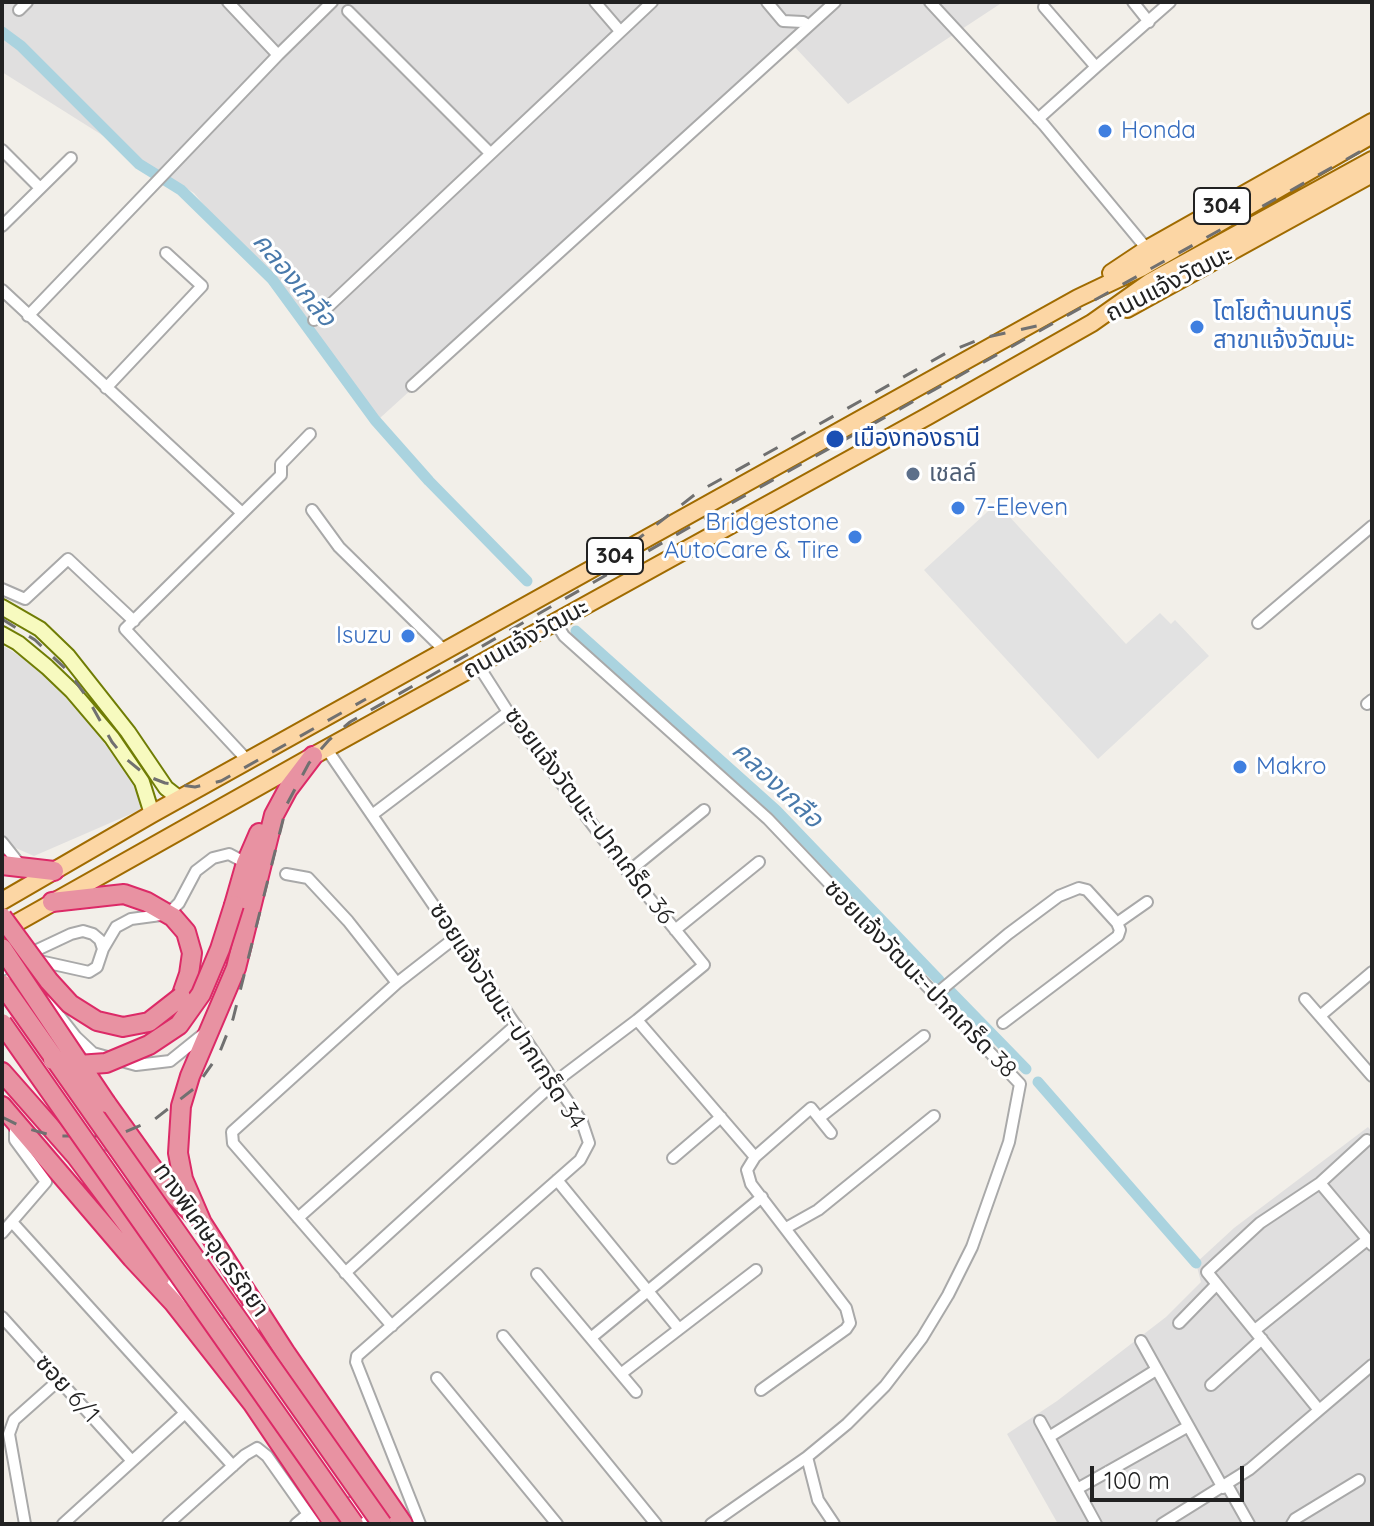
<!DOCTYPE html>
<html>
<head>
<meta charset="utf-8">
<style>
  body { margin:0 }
  #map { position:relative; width:1374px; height:1526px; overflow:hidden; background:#f2efe9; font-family:Quicksand,sans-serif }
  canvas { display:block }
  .frame { position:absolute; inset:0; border:4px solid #222; pointer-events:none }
  .scale { position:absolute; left:1090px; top:1466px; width:154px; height:36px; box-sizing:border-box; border:4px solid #222; border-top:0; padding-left:10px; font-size:24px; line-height:28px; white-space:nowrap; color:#222; -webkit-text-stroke:6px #fff; paint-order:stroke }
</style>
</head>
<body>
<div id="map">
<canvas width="1374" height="1526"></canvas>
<div class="frame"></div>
<div class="scale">100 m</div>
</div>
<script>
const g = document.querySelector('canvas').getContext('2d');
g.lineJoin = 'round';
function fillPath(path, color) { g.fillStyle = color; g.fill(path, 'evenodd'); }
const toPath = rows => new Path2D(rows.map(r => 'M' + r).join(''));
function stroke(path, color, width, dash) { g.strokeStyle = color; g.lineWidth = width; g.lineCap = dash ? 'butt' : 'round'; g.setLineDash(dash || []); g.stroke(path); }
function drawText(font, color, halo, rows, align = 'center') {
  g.font = font + ' Quicksand,"Noto Sans Thai",sans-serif'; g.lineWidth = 6; g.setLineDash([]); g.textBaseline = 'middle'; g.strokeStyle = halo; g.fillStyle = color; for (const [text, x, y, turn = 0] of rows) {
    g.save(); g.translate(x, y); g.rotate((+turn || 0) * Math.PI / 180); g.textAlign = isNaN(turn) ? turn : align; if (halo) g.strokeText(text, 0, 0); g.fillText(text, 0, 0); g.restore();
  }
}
const residential = toPath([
  [2,2,1003,2,848,104,792,44,380,418,194,193,2,72],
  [2,645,24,659,50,681,91,725,137,788,141,800,140,810,34,856,2,842],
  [1368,1127,1372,1132,1372,1524,1058,1524,1007,1434,1057,1401,1166,1317,1201,1282,1196,1263,1234,1228]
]);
const parking = toPath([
  [997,503,1126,644,1160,613,1171,624,1175,620,1209,656,1098,759,924,570]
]);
const canal = toPath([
  [2,32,21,46,139,164,181,190,272,279,375,420,429,481,527,581],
  [576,631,776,810,939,980],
  [951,992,1026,1069],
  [1038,1082,1196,1263]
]);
const minor = toPath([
  [228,2,278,55],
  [595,2,620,31],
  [767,2,783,21,803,22,808,25],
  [930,2,1044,125,1147,249],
  [1133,2,1149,22],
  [19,10,27,2],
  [348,11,490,153],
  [1096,67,1170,2],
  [1038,119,1096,67,1044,7],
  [2,150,40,188],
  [2,226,71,158],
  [2,290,242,513],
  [28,316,278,55,332,2],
  [314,320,652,2],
  [412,386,835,2],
  [106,388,202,286,166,253],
  [312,510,339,547,445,651],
  [2,589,25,599,68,559,134,621],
  [556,623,564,636,768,819,1020,1084,1009,1142,972,1247,948,1295,922,1338,885,1386,847,1424,807,1457,711,1524],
  [1258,623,1372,526],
  [1367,704,1372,700],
  [326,748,582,1122,589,1143,580,1160,357,1356,356,1362,420,1524],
  [248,761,125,629,281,475,281,464,310,434],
  [372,815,508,712],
  [2,842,21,866],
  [628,872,704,810],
  [286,874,308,878,348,921,397,983],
  [1117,923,1147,902],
  [675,930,759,862],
  [103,949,116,927,131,919,168,914,179,903,196,871,213,858,229,854,246,863],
  [2,970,37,950,71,934,83,931,93,934,100,940,103,949,97,967,89,972,35,960],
  [32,981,76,1037,93,1053,136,1065,170,1061,206,1032],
  [935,995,1008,934,1059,896,1079,888,1087,890,1117,923,1120,930,1118,936,1003,1023],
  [1305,999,1372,1076],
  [1320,1016,1372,972],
  [637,1020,755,1157],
  [819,1118,924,1036],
  [104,1156,139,1186],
  [673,1158,721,1117],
  [557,1180,679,1329],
  [1320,1183,1372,1245],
  [298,1218,516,1025],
  [12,1222,233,1466],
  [786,1228,818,1210,934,1116],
  [2,1233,46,1182,15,1140,15,1121],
  [162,1272,195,1316,205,1322,211,1325,228,1324,240,1318],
  [345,1273,555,1082,637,1020,704,965,628,872,508,712,478,665],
  [537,1274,636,1392],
  [247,1309,255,1334],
  [2,1317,132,1461],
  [1179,1323,1217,1284],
  [392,1326,233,1143,232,1132,397,983,456,937],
  [1255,1330,1367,1240],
  [503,1336,656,1524],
  [592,1337,762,1197],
  [1141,1341,1223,1488],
  [622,1373,756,1270],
  [437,1378,557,1524],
  [1211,1385,1262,1339],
  [761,1390,846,1329,850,1323,846,1308,751,1184,747,1170,755,1157,811,1108,831,1133],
  [1319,1410,1207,1272,1260,1223,1320,1183,1367,1140],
  [1040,1421,1096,1524],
  [1049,1437,1156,1370],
  [807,1457,818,1500,834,1524],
  [1227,1485,1249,1524],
  [1077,1489,1187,1427],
  [350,1503,365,1524],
  [25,1524,9,1434,14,1420,59,1380],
  [63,1524,185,1413],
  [168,1524,245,1455,257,1448,267,1456,315,1524],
  [296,1524,308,1514],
  [1162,1524,1250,1469,1372,1365],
  [1292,1524,1295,1519,1359,1480]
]);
const secondary = toPath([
  [2,607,40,629,68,656,128,732,166,788,180,799],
  [2,634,18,643,47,667,72,691,112,738,142,782,152,814]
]);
const primary = toPath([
  [1111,273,1147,249,1372,122],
  [1127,309,1372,174],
  [2,901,152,814,1078,298,1141,268,1372,135],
  [2,931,313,756,928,416,1092,323,1150,282,1372,160]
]);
const motorway = toPath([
  [313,756,288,789,274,815,236,968,190,1076,181,1106,178,1153,183,1179,202,1223,285,1352,403,1524],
  [2,865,54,871],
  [52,902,124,894,147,902,173,917,186,932,192,953,189,974,181,997],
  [234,905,246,863,259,833],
  [2,1072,76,1156,133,1232,160,1278],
  [106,1103,166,1187,193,1214],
  [2,1106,132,1258,173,1302,253,1404,334,1524]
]);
const rail = toPath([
  [606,564,698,492,948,352,983,338,1041,325],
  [2,619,35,640,69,672,88,699,112,742,125,758,147,776,165,783,195,787,221,781,366,699],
  [2,1117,22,1127,54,1136,107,1136,125,1132,155,1119,196,1087,219,1054,233,1019,287,804,309,763,329,740,350,722,737,500,1372,145]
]);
const motorwayBridge = toPath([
  [2,917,49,981,70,1004,97,1021,123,1027,149,1022,181,997],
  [2,948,106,1103],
  [2,984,382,1524],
  [2,1023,354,1524],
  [53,1060,78,1065,106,1063,149,1045,179,1025,201,994,220,949,234,905]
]);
const markers = [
  [1105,131,8,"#3f7fe0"],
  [1197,327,8,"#3f7fe0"],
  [835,439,10,"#1a4fb4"],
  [913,474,8,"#5c6f8a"],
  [958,508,8,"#3f7fe0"],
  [855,537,8,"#3f7fe0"],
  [408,636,8,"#3f7fe0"],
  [1240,767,8,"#3f7fe0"]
];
const shields = [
  [1222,206,56],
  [615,556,56]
];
const shieldNames = [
  ["304",1222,206],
  ["304",615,556]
];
const shopNames = [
  ["Honda",1121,131],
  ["โตโยต้านนทบุรี",1213,313],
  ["สาขาแจ้งวัฒนะ",1213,341],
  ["7-Eleven",974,508],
  ["Bridgestone",839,523,"right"],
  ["AutoCare & Tire",839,551,"right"],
  ["Isuzu",392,636,"right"],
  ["Makro",1256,767]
];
const streetNames = [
  ["ถนนแจ้งวัฒนะ",1169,284,-27],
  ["ถนนแจ้งวัฒนะ",526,639,-29],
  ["ซอยแจ้งวัฒนะ-ปากเกร็ด 36",589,816,53],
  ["ซอยแจ้งวัฒนะ-ปากเกร็ด 38",920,979,46],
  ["ซอยแจ้งวัฒนะ-ปากเกร็ด 34",507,1016,57],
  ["ทางพิเศษอุดรรัถยา",211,1240,55],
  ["ซอย 6/1",67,1389,48]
];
const transitNames = [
  ["เมืองทองธานี",853,439]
];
const serviceNames = [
  ["เชลล์",929,474]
];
const waterNames = [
  ["คลองเกลือ",294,280,50],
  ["คลองเกลือ",777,785,43]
];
fillPath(residential, '#e0dfdf');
fillPath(parking, '#e2e2e2');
stroke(canal, '#aad3df', 11);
stroke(minor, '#a9a9a9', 14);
stroke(secondary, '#707d05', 18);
stroke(primary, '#a06b00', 20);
stroke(motorway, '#dc2a67', 22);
stroke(minor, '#fff', 10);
stroke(secondary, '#f7fabf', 14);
stroke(primary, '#fcd6a4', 16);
stroke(motorway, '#e892a2', 18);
stroke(rail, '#707070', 3, [16, 16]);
stroke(motorwayBridge, '#dc2a67', 22, []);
stroke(motorwayBridge, '#e892a2', 18);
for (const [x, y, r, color] of markers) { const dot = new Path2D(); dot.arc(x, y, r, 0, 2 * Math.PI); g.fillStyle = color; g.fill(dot); stroke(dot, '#fff', 3); }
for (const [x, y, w] of shields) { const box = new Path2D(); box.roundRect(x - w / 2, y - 18, w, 36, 6); g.fillStyle = '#fff'; g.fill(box); stroke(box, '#222', 2); }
drawText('bold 22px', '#222', null, shieldNames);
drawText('24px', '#366cbe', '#fff', shopNames, 'left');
drawText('24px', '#222', '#fff', streetNames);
drawText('24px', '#164399', '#fff', transitNames, 'left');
drawText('24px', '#4e5e75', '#fff', serviceNames, 'left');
drawText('italic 26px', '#4a7aab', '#fff', waterNames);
</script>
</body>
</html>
